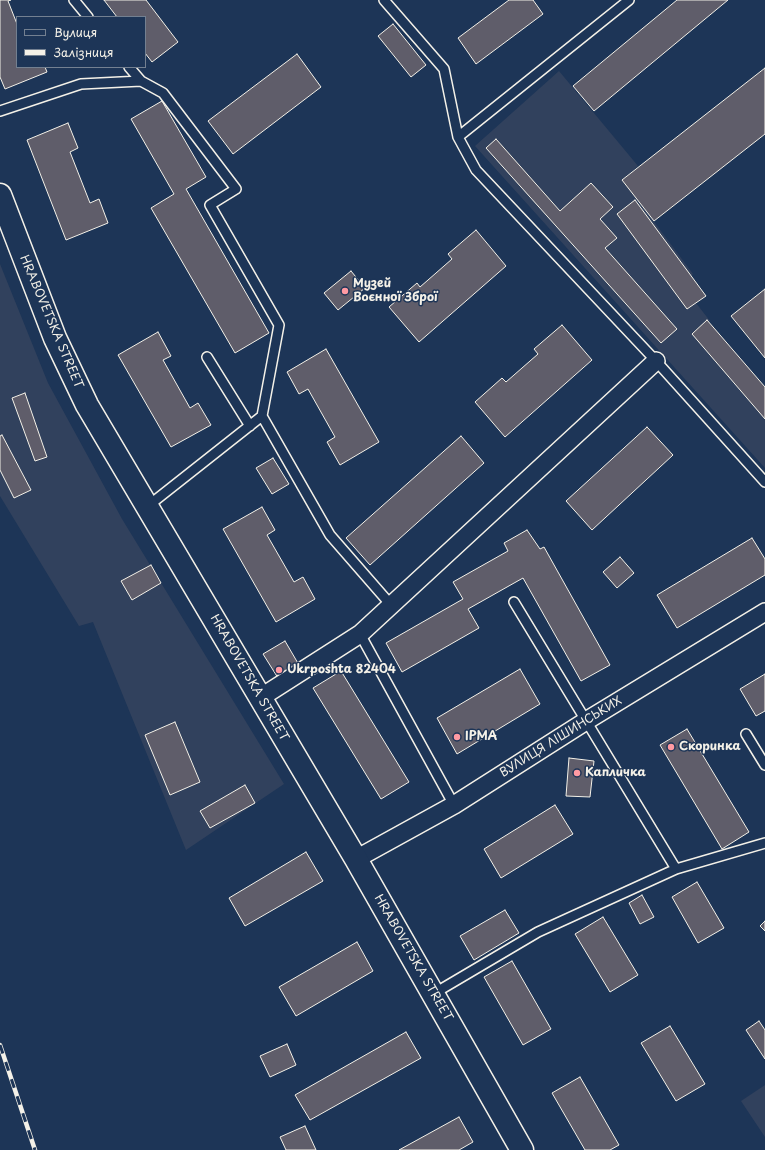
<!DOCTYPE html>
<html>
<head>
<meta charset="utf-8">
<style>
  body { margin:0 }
  #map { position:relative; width:765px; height:1150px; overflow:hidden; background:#1d3557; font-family:"Playpen Sans",sans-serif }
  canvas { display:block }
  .legend { position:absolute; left:16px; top:16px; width:130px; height:52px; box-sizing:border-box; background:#1d3557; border:1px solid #738091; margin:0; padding:5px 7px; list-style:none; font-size:12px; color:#f4f1e8 }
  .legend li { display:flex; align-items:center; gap:8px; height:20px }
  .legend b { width:20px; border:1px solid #738091 }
</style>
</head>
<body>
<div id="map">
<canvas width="765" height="1150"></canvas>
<ul class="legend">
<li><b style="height:5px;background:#1d3557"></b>Вулиця</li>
<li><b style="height:5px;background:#f4f1e8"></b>Залізниця</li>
</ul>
</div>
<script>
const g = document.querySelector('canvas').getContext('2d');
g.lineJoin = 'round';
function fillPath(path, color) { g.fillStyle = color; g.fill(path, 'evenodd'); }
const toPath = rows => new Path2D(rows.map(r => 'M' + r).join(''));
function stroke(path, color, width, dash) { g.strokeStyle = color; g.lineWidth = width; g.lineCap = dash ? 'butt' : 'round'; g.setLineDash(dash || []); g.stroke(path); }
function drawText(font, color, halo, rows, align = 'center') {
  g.font = font + ' "Playpen Sans",sans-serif'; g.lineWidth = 3; g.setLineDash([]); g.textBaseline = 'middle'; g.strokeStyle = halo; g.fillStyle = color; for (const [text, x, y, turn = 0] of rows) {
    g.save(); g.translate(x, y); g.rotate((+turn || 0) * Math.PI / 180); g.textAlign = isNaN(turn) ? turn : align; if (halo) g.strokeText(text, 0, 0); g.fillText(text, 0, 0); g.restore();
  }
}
const built = toPath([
  [559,71,638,166,623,180,693,274,682,285,710,321,703,327,765,398,765,468,475,146],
  [0,264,48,383,122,519,284,784,186,850,93,622,79,626,0,496],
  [765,1085,765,1137,741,1101]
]);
const building = toPath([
  [0,0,11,0,8,1,17,24,17,67,45,67,47,72,5,89,0,77,0,0],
  [104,0,146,0,178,42,152,62,145,53,145,17,117,17,104,0],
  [509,0,533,0,543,14,476,64,458,38,509,0],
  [677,0,728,0,594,111,573,86,677,0],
  [393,24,426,65,411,77,378,36,393,24],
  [297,54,321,87,233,154,208,121,297,54],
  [765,68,765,134,654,221,622,180,765,68],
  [162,101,206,177,186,189,269,333,235,353,151,208,174,194,131,119,162,101],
  [68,123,78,148,70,152,90,203,99,199,108,223,66,240,27,140,68,123],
  [496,139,560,211,591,183,613,207,600,219,617,238,605,248,677,329,661,343,486,148,496,139],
  [635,200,706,296,687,309,617,214,635,200],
  [476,230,506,266,419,342,389,307,417,283,420,287,452,259,448,254,476,230],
  [351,271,365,288,338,310,324,293,351,271],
  [765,289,765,358,731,316,765,289],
  [707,320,765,387,765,419,692,334,707,320],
  [562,325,592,360,505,437,475,402,502,378,506,382,538,354,534,349,562,325],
  [158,332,171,356,163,360,190,408,198,403,211,425,171,447,118,355,158,332],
  [326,349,379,442,340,465,327,442,335,437,308,389,299,394,287,372,326,349],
  [25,393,47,457,35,461,12,398,25,393],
  [647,427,673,455,592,530,566,501,647,427],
  [2,435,31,490,14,498,0,470,0,436,2,435],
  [461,436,484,463,370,565,346,538,461,436],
  [273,458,289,484,272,494,256,468,273,458],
  [262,507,275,530,267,535,294,582,303,577,315,599,276,622,223,529,262,507],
  [527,530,540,549,544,547,610,665,581,681,523,578,468,609,479,628,402,672,386,643,463,599,453,582,508,551,504,543,527,530],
  [752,538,765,559,765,575,677,628,657,595,752,538],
  [620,557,634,573,617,588,603,572,620,557],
  [151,565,161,583,132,600,121,581,151,565],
  [285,641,299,665,278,678,263,654,285,641],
  [520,669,540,704,457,754,437,718,520,669],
  [341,671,409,782,381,799,313,688,341,671],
  [765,674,765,711,756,716,740,689,765,674],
  [175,722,200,782,170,795,145,735,175,722],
  [687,729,749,832,722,849,660,745,687,729],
  [569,758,594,761,590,797,566,796,569,758],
  [245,785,255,803,210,828,200,811,245,785],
  [555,805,573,834,501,878,484,849,555,805],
  [306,852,323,881,245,926,229,898,306,852],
  [697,882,724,928,698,943,672,897,697,882],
  [642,895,654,917,640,924,629,903,642,895],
  [505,910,519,933,474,960,460,936,505,910],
  [603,917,638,975,610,992,575,934,603,917],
  [765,921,765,931,760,926,765,921],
  [357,942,373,971,296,1016,279,987,357,942],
  [512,961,551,1029,523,1045,484,977,512,961],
  [759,1021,765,1030,765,1059,746,1030,759,1021],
  [670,1026,705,1084,676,1101,641,1043,670,1026],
  [406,1032,421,1058,310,1120,295,1095,406,1032],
  [287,1044,296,1065,270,1077,260,1056,287,1044],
  [580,1077,619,1145,610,1150,585,1150,552,1093,580,1077],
  [459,1117,473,1142,459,1150,399,1150,459,1117],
  [305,1126,316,1150,286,1150,280,1137,305,1126]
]);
const lane = toPath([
  [74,0,88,17],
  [384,0,444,69,458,137],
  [629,0,458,137,476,170,656,361,765,482],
  [129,67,141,81,163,93,236,189,210,205,279,325,262,416,330,535,391,605],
  [0,111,81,84,141,81],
  [207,357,250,426],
  [148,506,262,416],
  [514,602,676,869],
  [360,634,454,805],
  [746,734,765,765],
  [433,994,538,932,676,869,765,843]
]);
const street = toPath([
  [260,698,360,634,656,361],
  [356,859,454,805,586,721,765,612]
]);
const secondary = toPath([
  [0,195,55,338,87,405,356,859,522,1150]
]);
const rail = toPath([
  [0,1045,35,1150]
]);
const markers = [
  [345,291,4,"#ff9aa2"],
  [279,670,4,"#ff9aa2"],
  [457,737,4,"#ff9aa2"],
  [671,747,4,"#ff9aa2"],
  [577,773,4,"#ff9aa2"]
];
const poiNames = [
  ["Музей",353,284],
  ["Воєнної Зброї",353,298],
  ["Ukrposhta 82404",287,670],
  ["ІРМА",465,737],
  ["Скоринка",679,747],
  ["Капличка",585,773]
];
const streetNames = [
  ["HRABOVETSKA STREET",51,322,67],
  ["HRABOVETSKA STREET",249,678,60],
  ["ВУЛИЦЯ ЛІШИНСЬКИХ",561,737,-32],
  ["HRABOVETSKA STREET",413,958,60]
];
fillPath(built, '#31415d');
fillPath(building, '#5f5d6a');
stroke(building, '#f4f1e8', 1);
stroke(lane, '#f4f1e8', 12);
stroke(street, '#f4f1e8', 20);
stroke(secondary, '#f4f1e8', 25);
stroke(lane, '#1d3557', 9);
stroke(street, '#1d3557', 17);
stroke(secondary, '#1d3557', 22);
stroke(rail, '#f4f1e8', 4.5);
stroke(rail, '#1d3557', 3, [9]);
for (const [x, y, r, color] of markers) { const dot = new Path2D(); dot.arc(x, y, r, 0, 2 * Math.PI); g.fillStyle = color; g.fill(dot); stroke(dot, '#1d3557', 1.5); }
drawText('bold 12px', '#f4f1e8', '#1d3557', poiNames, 'left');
drawText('12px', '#f4f1e8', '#1d3557', streetNames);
</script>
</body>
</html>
